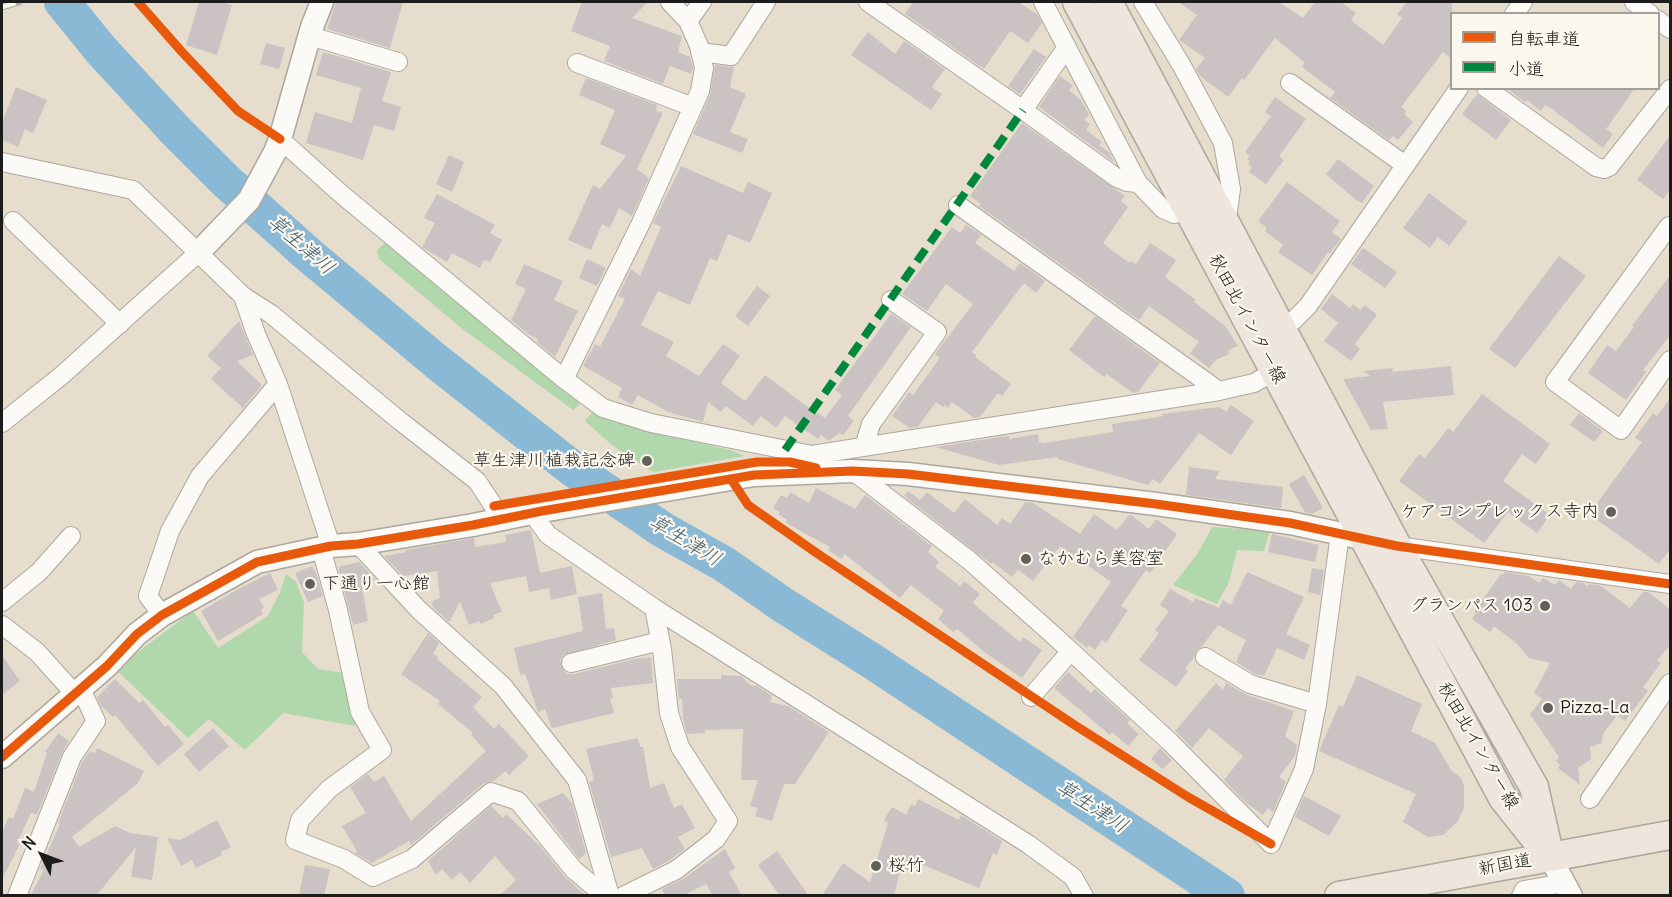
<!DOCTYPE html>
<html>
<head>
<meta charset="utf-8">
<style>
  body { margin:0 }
  #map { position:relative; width:1672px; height:897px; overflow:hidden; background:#e6ddcc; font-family:Delius,"Klee One",sans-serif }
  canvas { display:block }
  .frame { position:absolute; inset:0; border:3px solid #1c1c1c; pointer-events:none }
  .legend { position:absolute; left:1450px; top:12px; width:210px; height:78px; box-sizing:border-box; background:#fbf7ec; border:2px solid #a29f99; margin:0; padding:8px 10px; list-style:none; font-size:18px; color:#1c1c1c }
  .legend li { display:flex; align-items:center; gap:12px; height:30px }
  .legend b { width:30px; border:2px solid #a29f99 }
  .north { position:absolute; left:12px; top:825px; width:60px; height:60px; -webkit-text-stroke:4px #fbf7ec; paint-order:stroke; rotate:312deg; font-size:16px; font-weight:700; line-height:24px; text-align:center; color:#1c1c1c }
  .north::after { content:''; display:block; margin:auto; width:21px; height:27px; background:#1c1c1c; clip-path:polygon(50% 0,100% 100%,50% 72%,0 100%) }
</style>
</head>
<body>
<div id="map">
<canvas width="1672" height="897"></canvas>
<div class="frame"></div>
<ul class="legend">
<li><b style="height:8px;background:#e8590c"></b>自転車道</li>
<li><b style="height:8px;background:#00873e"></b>小道</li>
</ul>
<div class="north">N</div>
</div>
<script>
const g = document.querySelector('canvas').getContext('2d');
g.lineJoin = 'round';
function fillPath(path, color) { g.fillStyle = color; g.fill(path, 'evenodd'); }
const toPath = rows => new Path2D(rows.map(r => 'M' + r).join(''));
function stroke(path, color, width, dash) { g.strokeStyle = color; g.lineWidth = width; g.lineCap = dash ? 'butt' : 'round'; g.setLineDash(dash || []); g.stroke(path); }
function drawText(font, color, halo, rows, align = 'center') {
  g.font = font + ' Delius,"Klee One",sans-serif'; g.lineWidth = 4.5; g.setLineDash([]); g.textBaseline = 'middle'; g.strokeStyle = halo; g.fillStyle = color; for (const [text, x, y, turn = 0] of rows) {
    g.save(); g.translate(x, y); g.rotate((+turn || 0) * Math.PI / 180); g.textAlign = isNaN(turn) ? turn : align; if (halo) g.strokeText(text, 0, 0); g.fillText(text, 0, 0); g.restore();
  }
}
const green = toPath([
  [386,242,578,400,579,405,573,410,460,327,379,259,377,250],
  [595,409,644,430,730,450,745,456,653,472,613,446,585,421],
  [1212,527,1270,531,1264,551,1237,550,1229,582,1217,604,1173,585,1198,553],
  [286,574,296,582,304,602,302,652,318,669,345,673,355,726,283,713,245,750,209,719,188,738,115,669,193,611,218,648,268,616,280,592]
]);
const river = toPath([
  [62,2,101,50,174,129,227,182,310,256,437,362,573,469,663,530,724,564,783,605,875,663,1227,896]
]);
const building = toPath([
  [199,2,222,2,232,5,217,55,186,45],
  [336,2,403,2,390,48,327,29],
  [582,2,648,2,632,18,682,36,678,52,690,57,693,68,691,74,670,66,663,84,604,61,610,46,571,31],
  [913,2,1018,2,1037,14,1042,23,1028,43,1010,31,984,69,905,14],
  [1178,2,1279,2,1303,18,1315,2,1341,2,1356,13,1351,20,1383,45,1402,18,1397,14,1407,2,1452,2,1452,59,1443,52,1401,107,1406,111,1404,114,1413,122,1398,140,1393,136,1389,140,1330,98,1335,92,1302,67,1305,63,1275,38,1244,80,1242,78,1228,97,1200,76,1196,69,1205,58,1179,40,1197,15],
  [868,32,895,54,904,41,945,69,932,87,942,94,931,110,851,55],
  [266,43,285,48,279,69,260,64],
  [1034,49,1046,57,1020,94,1008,86],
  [323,52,391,72,382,101,401,107,394,131,374,125,363,160,306,143,315,112,352,123,361,88,316,75],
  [715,65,734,67,730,87,746,94,730,132,748,139,742,153,693,134,710,95],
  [1060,76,1073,86,1069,90,1081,100,1089,114,1084,120,1090,124,1086,130,1102,142,1099,145,1109,152,1114,162,1039,107],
  [586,78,657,105,656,111,663,113,637,169,649,178,632,216,619,208,610,228,602,224,591,250,568,240,593,185,600,189,626,156,600,144,615,110,579,95],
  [16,87,47,100,33,133,25,129,18,147,2,140,2,122],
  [1506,88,1635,88,1606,129,1613,134,1603,148,1552,109,1545,105,1541,111,1527,100,1525,102],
  [1477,94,1511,120,1496,140,1462,114],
  [1275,97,1306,119,1279,156,1284,160,1266,184,1249,172,1252,167,1248,164,1250,161,1247,159,1250,156,1245,152,1271,116,1265,112],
  [1022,123,1125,196,1121,201,1128,207,1103,243,1129,263,1131,261,1136,264,1150,243,1176,260,1165,277,1196,300,1194,302,1225,326,1238,346,1228,350,1229,354,1216,360,1209,368,1190,353,1199,342,1149,306,1139,320,979,206,981,204,970,196],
  [1671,134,1671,189,1663,199,1637,180],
  [449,155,464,162,452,192,436,184],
  [1338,159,1374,186,1362,203,1356,200,1326,174],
  [681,166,743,193,748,182,772,193,750,243,728,234,717,261,710,258,690,305,658,291,641,325,674,342,666,356,699,376,723,344,740,356,721,383,745,401,765,375,817,414,818,413,825,418,842,395,835,390,891,314,911,327,848,416,854,421,843,435,839,433,829,441,821,435,818,439,785,416,776,428,761,416,753,426,726,406,721,412,708,402,703,422,668,412,638,395,632,405,618,397,622,388,583,366,595,344,600,347,625,299,618,296,631,269,640,276,661,227,653,223],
  [1287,182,1340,221,1332,232,1341,239,1330,253,1328,252,1312,275,1278,252,1283,245,1265,231,1267,228,1258,221],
  [1429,193,1467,222,1449,246,1438,237,1430,248,1403,228],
  [437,194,495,225,490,233,502,240,490,262,484,260,480,268,452,253,447,262,422,247,435,223,424,218],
  [966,225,981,235,975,243,1014,271,1020,263,1045,281,1036,293,1024,283,972,352,976,355,975,357,1011,384,1002,396,998,393,980,417,974,418,952,402,948,408,945,405,943,407,936,402,918,427,910,428,892,416,909,392,913,395,940,358,935,354,973,304,946,284,927,311,902,294,952,227,960,233],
  [1363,248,1397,272,1385,288,1351,264],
  [1559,256,1586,276,1515,368,1489,349],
  [587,259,606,268,597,286,579,278],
  [524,264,563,281,554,300,578,311,555,357,537,342,538,339,528,334,511,320,526,289,515,284],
  [1671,274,1671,334,1643,370,1646,372,1626,400,1588,373,1607,345,1616,351,1634,327,1632,326],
  [757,286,770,296,748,326,735,316],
  [1332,294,1350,308,1353,304,1360,310,1365,305,1377,315,1355,344,1360,349,1351,361,1324,341,1338,323,1321,309],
  [1095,316,1160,363,1138,392,1133,393,1107,374,1104,377,1069,350],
  [239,321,253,355,237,361,262,385,243,408,211,379,221,368,207,356],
  [1451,366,1454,395,1383,402,1388,429,1371,430,1343,379,1370,376,1363,371,1393,368,1392,372],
  [1482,394,1550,444,1536,464,1522,454,1503,481,1550,515,1537,533,1508,512,1484,543,1399,481,1419,454,1425,458,1448,428,1453,432],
  [1671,397,1671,548,1659,564,1589,514,1642,442,1635,438,1653,413,1657,416],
  [1231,405,1254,421,1231,455,1199,433,1160,484,1153,479,1148,485,1058,459,1058,457,999,465,936,447,1000,437,1009,436,1009,439,1038,434,1039,442,1044,443,1113,432,1112,424,1164,416,1161,414,1219,407,1226,412],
  [1579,413,1603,431,1594,442,1570,425],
  [1189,467,1220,471,1215,479,1283,487,1281,508,1186,495],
  [1304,475,1323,508,1312,514,1305,512,1289,484],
  [816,488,855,509,865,495,932,546,928,552,939,562,935,567,960,586,964,581,980,594,973,602,976,606,1020,642,1023,637,1042,650,1022,678,983,651,957,629,953,632,938,619,944,611,911,585,900,598,845,554,841,559,828,550,830,547,786,523,787,520,778,514,780,512,773,508,781,495,787,498,790,492,809,503],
  [908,491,920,500,927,492,954,513,965,499,997,525,1002,518,1010,524,1025,502,1033,503,1080,534,1094,514,1117,530,1130,514,1149,529,1156,519,1177,534,1150,573,1146,570,1121,606,1128,610,1106,643,1102,640,1095,650,1089,645,1087,648,1073,637,1111,582,1060,546,1033,581,1018,570,1012,577,992,562,991,564,904,496],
  [531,530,540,573,572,566,577,594,551,600,549,588,529,592,526,576,490,583,502,612,493,615,494,618,481,624,479,621,469,625,460,602,449,622,434,608,431,602,440,598,437,571,403,576,384,556,406,552,405,550,474,538,475,547,506,542,505,535],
  [1272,534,1319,545,1315,562,1268,552],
  [359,562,376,580,361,582,368,621,353,625,338,567],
  [312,566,316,573,323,596,308,602,295,573],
  [1312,568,1324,570,1320,595,1308,592],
  [1247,572,1304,597,1286,634,1310,645,1304,660,1277,648,1264,676,1255,674,1236,662,1246,640,1218,625,1202,646,1196,651,1194,657,1185,669,1188,671,1176,687,1139,660,1159,633,1155,630,1169,611,1160,605,1170,589,1193,602,1195,598,1219,608,1223,600,1231,605],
  [1505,572,1529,576,1539,583,1543,578,1555,585,1559,580,1571,589,1576,582,1583,583,1587,586,1589,584,1601,586,1630,608,1643,592,1648,592,1671,610,1671,644,1657,661,1661,663,1643,687,1648,691,1625,721,1617,715,1603,734,1602,743,1590,747,1591,759,1578,768,1580,785,1558,768,1560,765,1556,761,1559,757,1530,714,1542,699,1534,693,1550,663,1529,658,1516,643,1494,626,1490,632,1472,619,1476,613,1474,612,1501,574,1503,575],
  [270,573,278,590,259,599,264,607,261,610,263,614,218,641,201,611,238,589],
  [602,593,606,629,614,628,616,640,564,655,560,660,563,670,567,674,574,674,635,659,651,657,653,683,611,688,613,698,610,699,614,713,552,728,545,709,538,712,525,674,520,675,514,648,583,631,578,597],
  [428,633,439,643,433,654,438,657,437,659,482,697,473,707,494,729,499,724,529,756,509,775,505,771,494,781,484,783,411,845,409,841,372,863,355,853,357,851,342,826,366,813,350,787,368,774,374,782,384,776,411,821,486,751,471,735,473,733,438,704,440,701,401,674],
  [2,655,20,681,2,695],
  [1068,672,1091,693,1095,689,1130,720,1127,723,1139,734,1128,746,1112,732,1110,735,1054,688],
  [721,675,741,676,750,685,757,686,772,696,770,702,788,706,829,732,795,784,784,784,772,821,755,816,758,808,750,806,758,780,741,780,743,729,705,730,705,733,687,734,683,718,682,699,679,699,677,679,721,679],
  [1357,675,1422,704,1411,731,1435,743,1451,770,1461,778,1464,786,1464,808,1458,821,1443,835,1428,837,1403,822,1416,794,1319,751,1339,705,1343,707],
  [115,679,139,703,143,700,165,727,168,725,184,744,158,766,115,715,113,717,101,706,97,697],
  [1216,683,1223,690,1226,683,1247,695,1294,711,1285,736,1297,745,1295,756,1279,777,1286,782,1273,812,1268,808,1263,815,1245,802,1224,780,1243,756,1209,728,1192,748,1175,731],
  [213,728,229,746,199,772,184,754],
  [58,733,69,741,62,753,37,815,31,813,17,843,20,844,2,879,2,832,9,817,13,819,25,788,34,792,47,753,45,752],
  [638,738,640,747,643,747,650,788,664,783,674,808,682,804,695,828,678,837,685,849,670,860,653,869,642,848,611,857,589,782,594,780,586,749],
  [97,748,144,771,138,783,72,837,79,847,115,826,130,833,158,837,152,880,131,877,136,847,96,896,30,896,44,870,40,869,60,824,58,823,82,762,90,751,95,753],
  [1160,748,1172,760,1163,769,1151,759],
  [563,793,572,803,586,853,579,859,537,804],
  [1304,796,1341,816,1329,836,1295,817],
  [918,799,959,820,961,815,1002,841,997,855,993,853,979,888,918,863,915,872,901,868,894,896,822,896,843,863,870,882,888,823,884,820,892,807,906,815,911,804,915,806],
  [491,806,503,818,506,814,542,848,565,877,586,896,499,896,516,880,495,856,470,883,460,872,452,880,442,869,436,875,428,861],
  [217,820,231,847,221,852,222,855,196,868,192,860,181,866,167,838,180,840],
  [725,849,735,868,729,872,742,896,713,896,706,884,682,896,665,896,662,889,683,879],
  [777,851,809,896,780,896,758,865],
  [305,865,330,869,324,896,299,896]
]);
const minor = toPath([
  [868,2,1023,110,1067,47],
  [1043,2,1138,183,1163,209,1174,214,1188,211],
  [1143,2,1182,66,1223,143,1231,189,1228,211,1223,220],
  [1634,2,1650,14],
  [1514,14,1523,2],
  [1658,20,1670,29],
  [688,21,702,2],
  [310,36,398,62],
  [700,52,731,56,766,2],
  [577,63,693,107],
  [1290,83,1405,165],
  [1486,88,1596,167,1604,169,1609,167,1670,89],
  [1023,110,1117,178,1127,182,1138,183],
  [280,139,340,193,564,379,603,408,651,423,812,455,1219,391,1254,383,1284,366],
  [2,162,133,190,243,296,256,334,278,384,331,546],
  [958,205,1219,391],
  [13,221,120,324],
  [1670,227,1669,226,1555,382,1621,430,1670,360],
  [243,296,271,314,400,421,477,481,502,519],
  [1274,336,1295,319,1308,306,1459,88],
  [564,379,641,223,700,91,704,68,699,46,688,21,670,2],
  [2,423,61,376,198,253],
  [864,447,871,424,937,332,891,300],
  [853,471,970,561,1051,633,1170,742,1271,844,1304,769,1317,704,1340,534],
  [535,513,538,521,548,535,654,608,662,649,669,713,680,747,728,821,716,839,676,870,623,896],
  [358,544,419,610,503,686,577,780,610,896],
  [1397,546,1670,584],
  [321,548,338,610,360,712,382,750,329,789,300,820,295,840,344,859,373,877,412,859,491,792,518,801,574,870,605,896],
  [2,602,39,572,71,536],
  [654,608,1028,844,1073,877,1084,896],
  [162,615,148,596,170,531,200,476,278,384],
  [2,625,37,652,75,694],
  [1205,657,1250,684,1317,704],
  [571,663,660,641],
  [1031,697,1071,651],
  [1590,799,1670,683],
  [17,896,72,757,96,721,81,689],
  [1521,896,1524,890,1564,883]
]);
const tertiary = toPath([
  [198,253,249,200,275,152,280,139,312,27,322,2],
  [2,757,107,666,137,634,162,615,257,562,331,546,358,544,473,525,542,511,754,475,853,471,908,474,1156,504,1290,523,1375,541],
  [1550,857,1571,896]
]);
const primary = toPath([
  [1077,2,1503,798,1550,857],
  [1108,2,1397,546,1534,787,1548,849],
  [1339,896,1670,835]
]);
const rail = toPath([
  [2,7,19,2]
]);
const quiet = toPath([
  [785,450,1023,110]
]);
const cycleway = toPath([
  [138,2,182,52,238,111,280,139],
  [731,479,748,505,818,554,1073,724,1188,797,1271,844],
  [494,506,757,462,790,462,816,468],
  [2,757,107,666,137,634,162,615,257,562,331,546,358,544,473,525,542,511,754,475,853,471,908,474,1156,504,1290,523,1397,546,1670,584]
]);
const markers = [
  [647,461,6,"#63605a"],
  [1611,512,6,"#63605a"],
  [1026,559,6,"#63605a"],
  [310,584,6,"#63605a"],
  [1545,606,6,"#63605a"],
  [1548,708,6,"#63605a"],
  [876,866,6,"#63605a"]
];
const streetNames = [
  ["秋田北インター線",1247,319,62],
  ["秋田北インター線",1478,746,60],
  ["新国道",1505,865,-10]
];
const poiNames = [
  ["草生津川植栽記念碑",635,461,"right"],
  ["ケアコンプレックス寺内",1599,512,"right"],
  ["なかむら美容室",1038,559],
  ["下通り一心館",322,584],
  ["グランパス 103",1533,606,"right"],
  ["Pizza-La",1560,708],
  ["桜竹",888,866]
];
const waterNames = [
  ["草生津川",301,245,41],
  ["草生津川",685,541,31],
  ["草生津川",1092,807,33]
];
fillPath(green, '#b1d8ad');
stroke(river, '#8ab9d5', 36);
fillPath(building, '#cbc3c3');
stroke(minor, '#ada89d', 20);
stroke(tertiary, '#ada89d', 25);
stroke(primary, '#ada89d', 31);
stroke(minor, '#fbfaf7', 18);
stroke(tertiary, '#fbfaf7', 22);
stroke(primary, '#eee5dd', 28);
stroke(rail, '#aeadaa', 7);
stroke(rail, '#fbf7ec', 4.5, [14]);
stroke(quiet, '#00873e', 8, [15, 8]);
stroke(cycleway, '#e8590c', 9);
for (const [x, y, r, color] of markers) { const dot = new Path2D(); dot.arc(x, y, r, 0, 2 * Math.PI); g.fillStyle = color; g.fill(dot); stroke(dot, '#fbf7ec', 2); }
drawText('18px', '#1c1c1c', '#fbf7ec', streetNames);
drawText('18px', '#1c1c1c', '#fbf7ec', poiNames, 'left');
drawText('italic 20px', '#3c5b71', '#fbf7ec', waterNames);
</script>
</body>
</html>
